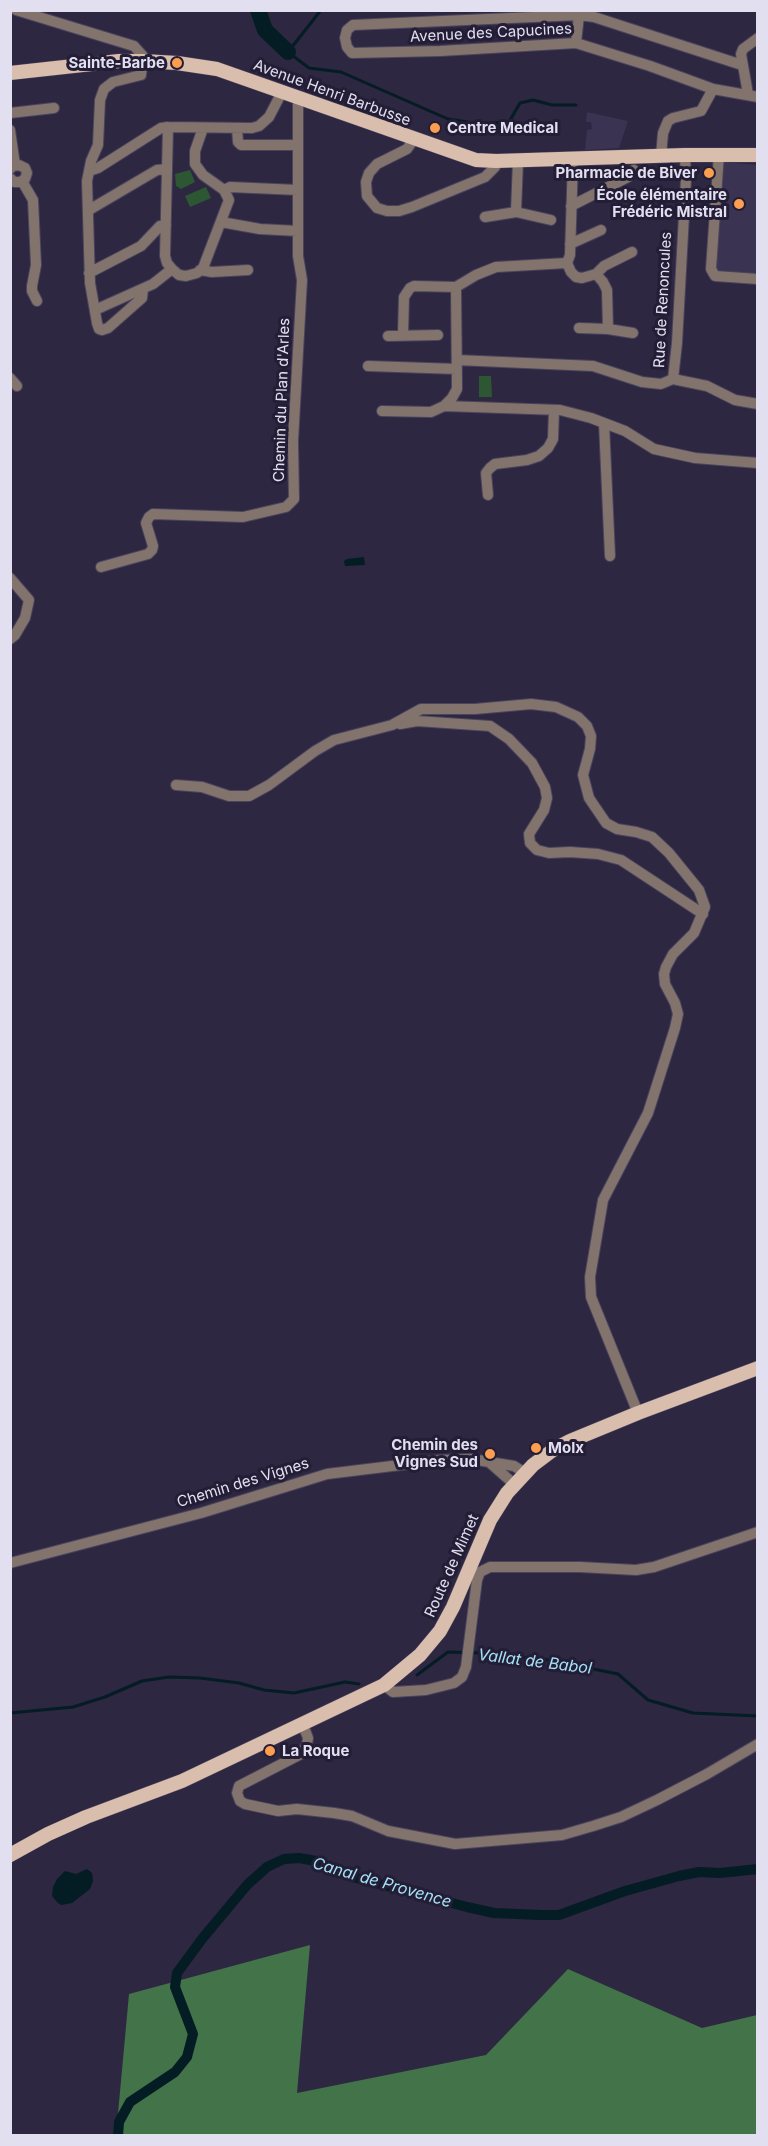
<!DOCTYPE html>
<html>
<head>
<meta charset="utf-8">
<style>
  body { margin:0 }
  #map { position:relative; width:768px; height:2146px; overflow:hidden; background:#2d2741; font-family:Inter,sans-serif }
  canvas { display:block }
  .frame { position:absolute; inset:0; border:12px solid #e2dff0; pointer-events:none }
</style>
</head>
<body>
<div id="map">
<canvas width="768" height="2146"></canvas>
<div class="frame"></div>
</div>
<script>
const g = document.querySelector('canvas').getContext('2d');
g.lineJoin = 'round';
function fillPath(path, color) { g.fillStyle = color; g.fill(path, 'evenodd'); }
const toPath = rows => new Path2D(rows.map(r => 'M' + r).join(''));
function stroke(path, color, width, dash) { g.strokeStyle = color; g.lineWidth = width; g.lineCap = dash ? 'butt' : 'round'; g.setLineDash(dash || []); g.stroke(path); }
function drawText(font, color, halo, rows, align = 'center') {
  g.font = font + ' Inter,sans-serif'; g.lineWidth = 6; g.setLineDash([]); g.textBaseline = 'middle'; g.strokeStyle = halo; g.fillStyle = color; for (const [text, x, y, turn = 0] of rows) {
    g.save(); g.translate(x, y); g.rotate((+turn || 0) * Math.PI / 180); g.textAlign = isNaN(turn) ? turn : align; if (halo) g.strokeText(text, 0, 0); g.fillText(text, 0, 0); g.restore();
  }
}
const built = toPath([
  [587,112,628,121,619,148,585,150,587,130,592,129,591,122,586,122],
  [723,162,757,165,757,275,715,272]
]);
const green = toPath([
  [190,170,195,182,181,189,176,186,175,174],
  [206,187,211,198,190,207,185,196],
  [479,376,491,376,492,397,479,397]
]);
const forest = toPath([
  [310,1945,297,2093,486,2055,568,1969,702,2028,757,2015,757,2135,116,2135,129,1994]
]);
const water = toPath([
  [364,557,365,565,345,566,344,561,347,559],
  [87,1869,92,1873,93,1881,90,1889,72,1903,61,1905,57,1902,52,1896,53,1887,57,1879,65,1871,76,1874]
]);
const stream = toPath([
  [321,10,288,52,309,68,341,72,448,119,480,124,509,122,520,103,533,100,552,105,576,105],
  [417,1675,448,1652,483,1653,549,1660,618,1674,648,1700,693,1713,758,1716],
  [10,1713,73,1707,105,1697,142,1681,169,1677,200,1678,239,1683,264,1690,294,1693,345,1682,359,1684]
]);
const canal = toPath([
  [118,2136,119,2122,130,2102,175,2072,187,2057,193,2034,175,1987,177,1973,202,1939,247,1885,267,1867,284,1859,299,1858,316,1861,353,1877,467,1907,494,1913,541,1915,559,1915,625,1891,679,1876,699,1872,720,1873,758,1869]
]);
const river = toPath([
  [258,10,265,30,288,52]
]);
const minor = toPath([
  [16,10,134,46,143,56,141,75,113,82,104,89,100,100,98,145,91,161,87,181,90,283,97,323,99,329,102,330,108,328,142,298,143,289],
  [576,43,579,15],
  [742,65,594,17,579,15,353,25,347,30,345,38,347,47,352,53,440,51,576,43,650,66,713,89,758,97],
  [748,94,741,54,743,49,758,38],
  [10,113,54,108],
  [168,127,165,256,167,263,172,269,179,275,186,276,197,273,203,268,229,200,224,190,203,175,195,164,195,151,203,128],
  [237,128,238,142,241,145,298,145],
  [10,130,15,165],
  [414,139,407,149,377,164,369,173,366,182,367,196,377,208,387,211,399,211,412,207,485,177,495,167,496,161],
  [719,154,711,269,715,276,758,279],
  [661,156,663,133,668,121,673,118,701,111,713,89],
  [10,169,13,166,19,165,25,168,27,173,25,179,20,182,14,182,10,178],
  [89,171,98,168,161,128,168,127,252,128,259,126,269,117,282,92],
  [22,181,33,200,36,265,32,286,32,291,37,301],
  [224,190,230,187,298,190],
  [571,206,628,177,634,170],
  [89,210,157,170,167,169],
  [516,212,518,161],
  [485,217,516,212,551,220],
  [221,222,260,229,298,231],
  [570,244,601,230],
  [567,263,571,272,576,277,582,278,596,274,603,282,607,290,608,329,633,333],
  [200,270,212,272,248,270],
  [89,273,141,246,160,226,166,225],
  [596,274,604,266,632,252],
  [95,310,153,284,172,269],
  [579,328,608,329],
  [403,335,404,297,410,288,414,286,456,287],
  [388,336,438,335],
  [457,360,593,366,642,382,661,384,673,379,677,343,686,179,685,155],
  [368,366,457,369],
  [10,378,17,386],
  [673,379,707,386,735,400,758,404],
  [444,406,560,410,591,418,625,431,654,449,695,458,758,463],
  [382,411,431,412,444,406,452,398,457,389,456,287,476,275,496,267,567,263,570,255,573,159],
  [604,423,610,556],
  [488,495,486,473,490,468,495,464,527,460,539,456,548,448,553,439,554,410],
  [101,567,148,554,152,550,153,546,146,523,149,517,153,514,243,517,286,507,294,499,293,441,302,280,298,256,298,105,301,99],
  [10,578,29,600,25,618,15,635,10,639],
  [400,724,417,721,490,726,509,739,532,763,545,787,547,798,544,810,529,834,530,843,537,850,549,853,570,852,598,854,621,860,703,914],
  [176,785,202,787,229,796,249,796,269,785,315,751,334,740,392,725,421,709,475,709,531,704,556,707,578,717,587,726,591,736,590,749,583,775,589,798,606,823,617,829,636,832,652,837,669,853,699,890,705,907,694,933,673,954,666,967,664,974,665,984,675,1003,678,1014,675,1028,648,1113,603,1200,590,1277,591,1297,638,1413],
  [514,1484,489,1462,514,1466,525,1473],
  [10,1563,201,1513,327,1474,441,1460,472,1459,489,1462],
  [384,1685,393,1692,426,1690,454,1683,462,1677,466,1667,477,1580,480,1572,490,1567,580,1567,636,1570,654,1567,758,1532],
  [303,1725,308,1738,307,1744,301,1754,239,1786,237,1793,240,1801,245,1804,278,1811,297,1809,334,1813,352,1816,388,1831,455,1844,562,1835,593,1826,621,1817,657,1800,707,1774,758,1744]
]);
const major = toPath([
  [10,73,119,61,143,61,177,63,217,69,476,160,496,161,685,155,758,155],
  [10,1855,48,1834,86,1817,182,1781,384,1685,420,1655,440,1631,453,1607,490,1520,507,1493,533,1465,553,1450,570,1441,638,1413,758,1368]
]);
const markers = [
  [177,63,6,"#fb9e50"],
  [435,128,6,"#fb9e50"],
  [709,173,6,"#fb9e50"],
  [739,204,6,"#fb9e50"],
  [536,1448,6,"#fb9e50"],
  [490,1454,6,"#fb9e50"],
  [270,1751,6,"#fb9e50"]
];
const streetNames = [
  ["Avenue des Capucines",491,33,-3],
  ["Avenue Henri Barbusse",332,93,20],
  ["Rue de Renoncules",663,300,-87],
  ["Chemin du Plan d'Arles",282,400,-88],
  ["Chemin des Vignes",243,1483,-17],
  ["Route de Mimet",452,1566,-66]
];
const poiNames = [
  ["Sainte-Barbe",165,63],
  ["Centre Medical",447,128,"left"],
  ["Pharmacie de Biver",697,173],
  ["École élémentaire",727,195],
  ["Frédéric Mistral",727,212],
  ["Chemin des",478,1445],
  ["Vignes Sud",478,1462],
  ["Molx",548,1448,"left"],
  ["La Roque",282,1751,"left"]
];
const waterNames = [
  ["Vallat de Babol",535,1662,7],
  ["Canal de Provence",382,1883,16]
];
fillPath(built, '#3a3352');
fillPath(green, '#2d5733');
fillPath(forest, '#427349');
fillPath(water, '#041c24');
stroke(stream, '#041c24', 3);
stroke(canal, '#041c24', 10);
stroke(river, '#041c24', 16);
stroke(minor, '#4a445d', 12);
stroke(major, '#4a445d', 15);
stroke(minor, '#82746d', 10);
stroke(major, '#d9bdad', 14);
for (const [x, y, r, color] of markers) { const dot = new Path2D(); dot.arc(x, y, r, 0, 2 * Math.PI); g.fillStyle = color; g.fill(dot); stroke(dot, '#231d36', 2); }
drawText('15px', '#e2dff0', '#231d36', streetNames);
drawText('bold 15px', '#e2dff0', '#231d36', poiNames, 'right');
drawText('italic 16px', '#a5e2f7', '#231d36', waterNames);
</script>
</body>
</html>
